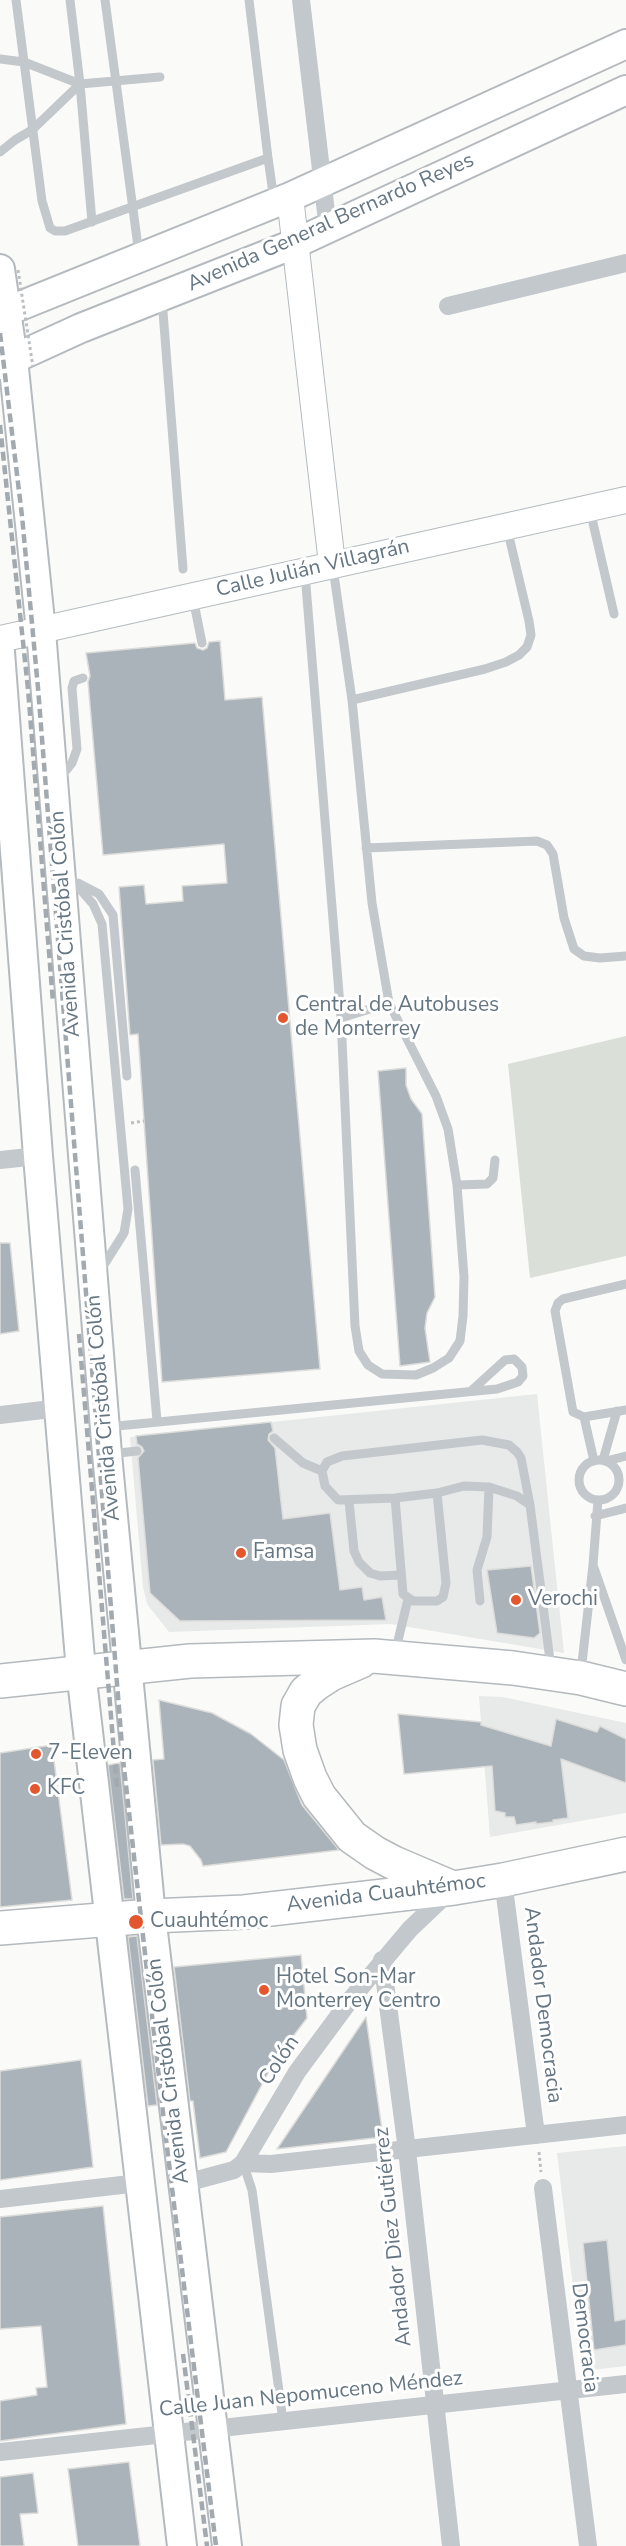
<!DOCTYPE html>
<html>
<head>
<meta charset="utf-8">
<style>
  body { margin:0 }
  canvas { display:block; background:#fafaf8 }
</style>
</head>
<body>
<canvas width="626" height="2546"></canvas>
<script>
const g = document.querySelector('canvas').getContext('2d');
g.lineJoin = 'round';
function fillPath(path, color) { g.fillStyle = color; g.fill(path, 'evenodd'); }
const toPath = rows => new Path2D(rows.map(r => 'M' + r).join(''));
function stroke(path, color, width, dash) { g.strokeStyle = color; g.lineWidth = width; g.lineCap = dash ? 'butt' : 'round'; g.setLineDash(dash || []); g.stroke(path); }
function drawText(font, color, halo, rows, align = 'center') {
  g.font = font + ' "Nunito Sans",sans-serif'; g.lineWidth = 6; g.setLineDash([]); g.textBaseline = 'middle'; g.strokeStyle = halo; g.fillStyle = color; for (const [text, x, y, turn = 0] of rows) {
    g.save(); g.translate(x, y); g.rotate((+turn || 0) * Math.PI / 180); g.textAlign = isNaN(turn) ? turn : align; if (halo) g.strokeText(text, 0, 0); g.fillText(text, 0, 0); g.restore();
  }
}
const built = toPath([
  [537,1394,564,1653,391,1624,169,1632,147,1604,143,1587,130,1437],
  [479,1696,503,1697,626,1723,626,1813,490,1837],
  [626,2146,626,2366,583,2371,557,2153]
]);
const green = toPath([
  [626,1036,626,1256,530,1278,508,1064]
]);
const building = toPath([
  [220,641,225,700,262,697,320,1369,162,1382,138,1034,130,1035,119,887,144,885,146,904,183,901,182,886,227,883,224,844,103,855,88,682,90,676,86,653,195,643,197,648,203,650,207,648,209,642,220,641],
  [406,1068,406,1085,411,1099,422,1114,435,1297,427,1313,425,1328,430,1362,400,1366,378,1071,406,1068],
  [0,1243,10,1243,19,1331,0,1334,0,1243],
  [271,1422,273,1431,269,1434,268,1440,275,1448,283,1519,330,1513,340,1590,362,1587,364,1600,382,1597,386,1620,180,1621,150,1593,138,1458,144,1451,142,1447,137,1444,136,1436,271,1422],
  [531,1566,540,1633,534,1638,497,1633,487,1570,531,1566],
  [159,1700,212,1713,251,1734,284,1760,302,1805,339,1850,203,1866,201,1860,190,1846,183,1844,161,1845,153,1760,164,1759,159,1700],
  [398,1714,481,1722,481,1725,551,1746,556,1719,597,1732,600,1726,626,1739,626,1783,561,1759,568,1818,553,1820,553,1822,536,1824,536,1822,516,1825,514,1817,505,1817,505,1813,495,1811,492,1766,404,1774,398,1714],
  [52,1745,72,1900,0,1907,0,1753,52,1745],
  [120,1763,133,1899,124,1899,108,1765,120,1763],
  [137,1936,157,2105,148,2106,128,1937,137,1936],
  [301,1955,307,2018,275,2060,226,2152,200,2158,193,2101,190,2101,174,1967,301,1955],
  [366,2017,383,2137,277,2149,366,2017],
  [81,2060,93,2167,0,2180,0,2071,81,2060],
  [103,2206,126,2424,0,2441,0,2401,37,2395,36,2388,47,2387,41,2326,0,2329,0,2217,103,2206],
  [607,2240,615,2321,626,2319,626,2345,594,2350,583,2243,607,2240],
  [129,2462,140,2546,78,2546,68,2469,129,2462],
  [33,2473,38,2513,20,2514,24,2546,0,2546,0,2477,33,2473]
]);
const path = toPath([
  [131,1123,144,1121],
  [539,2152,541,2172]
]);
const lane = toPath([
  [16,0,42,201,50,228,55,231,65,231,268,158,249,0],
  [70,0,80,84,92,222],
  [105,0,139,254],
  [0,59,24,62,80,84,160,77],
  [0,152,15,140,32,130,80,84],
  [268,158,274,200],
  [162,299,183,569],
  [590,510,614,614],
  [305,573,341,1018,355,1326,359,1351,368,1365,382,1374,416,1375,433,1368,449,1358,460,1341,463,1316,464,1277,457,1185,448,1129,436,1096,389,1003,372,903,352,700,333,568],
  [193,598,202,643],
  [352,700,485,669,506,662,519,655,527,647,531,635,529,621,507,528],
  [60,778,72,763,77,749,72,688,74,681,83,678],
  [366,848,537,841,547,845,553,854,564,918,574,949,584,956,600,958,626,956],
  [66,873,93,904,102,924,128,1209,124,1233,100,1271],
  [78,883,99,894,113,915,127,1076],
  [341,1018,389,1003],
  [135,1170,157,1421],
  [457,1185,487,1184,493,1178,495,1160],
  [626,1284,563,1299,558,1303,555,1311,573,1412,584,1417,626,1410],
  [584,1417,594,1461],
  [107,1427,497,1389,518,1382,523,1376,522,1367,514,1359,505,1360,471,1391],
  [274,1438,303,1463,322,1471],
  [482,1440,509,1445,517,1452,521,1458,530,1505,517,1496,489,1487,464,1486,437,1493,395,1498,338,1500,325,1486,322,1471,327,1462,342,1456,482,1440],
  [110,1454,137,1451],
  [603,1460,617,1411],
  '579 1480a20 20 0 1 1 40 0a20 20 0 1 1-40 0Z',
  [606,1461,626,1456],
  [395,1498,403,1594,413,1601,437,1601,443,1597,446,1583,437,1493],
  [349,1501,354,1551,359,1562,370,1573,380,1576,400,1575],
  [530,1505,551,1668],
  [595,1516,626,1508],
  [593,1565,598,1500],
  [480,1601,477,1570,487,1537,489,1487],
  [395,1653,408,1599],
  [581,1672,593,1565,626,1660],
  [243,2163,252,2190,283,2421]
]);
const street = toPath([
  [301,0,328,229],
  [448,306,626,263],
  [0,1160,38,1156],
  [0,1415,60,1408],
  [503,1880,536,2135],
  [382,1960,407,2150,451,2546],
  [243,2163,271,2164,626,2125],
  [182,2184,234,2170,243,2163,297,2072,351,1999,410,1929,450,1891],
  [543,2188,588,2546],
  [0,2199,139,2183],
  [0,2452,626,2384]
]);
const secondary = toPath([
  [290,197,332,564],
  [0,639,626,500]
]);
const primary = toPath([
  [0,269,13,359,41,631,107,1454,151,1916,227,2546],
  [0,314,290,197,626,44],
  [0,365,81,328,294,244,626,90],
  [0,652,38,1156,81,1671,182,2546]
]);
const highway = toPath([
  [361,1661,331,1674,317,1683,306,1692,298,1706,296,1725,300,1750,310,1778,319,1796,352,1837,375,1853,394,1863,448,1886],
  [0,1681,190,1661,374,1656,513,1668,581,1678,626,1689],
  [0,1928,151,1916,244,1912,454,1888,503,1880,626,1854]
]);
const rail = toPath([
  [0,333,22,516,38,688,123,1759,166,2139,216,2546],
  [0,425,28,689,53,1002],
  [79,1334,117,1788],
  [183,2354,207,2546]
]);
const pathBridge = toPath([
  [18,270,33,367]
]);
const markers = [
  [283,1018,6,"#e4572e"],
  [241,1553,6,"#e4572e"],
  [516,1600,6,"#e4572e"],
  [36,1754,6,"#e4572e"],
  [35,1789,6,"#e4572e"],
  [136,1922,8,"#e4572e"],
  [264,1990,6,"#e4572e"]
];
const streetNames = [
  ["Avenida General Bernardo Reyes",331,223,-24],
  ["Calle Julián Villagrán",313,569,-13],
  ["Avenida Cristóbal Colón",66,924,-94],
  ["Avenida Cristóbal Colón",104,1408,-95],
  ["Avenida Cuauhtémoc",386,1894,-7],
  ["Andador Democracia",542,2005,83],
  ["Colón",280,2061,-56],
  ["Avenida Cristóbal Colón",169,2071,-97],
  ["Andador Diez Gutiérrez",394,2237,-96],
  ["Democracia",584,2338,83],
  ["Calle Juan Nepomuceno Méndez",311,2395,-6]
];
const poiNames = [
  ["Central de Autobuses",295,1006],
  ["de Monterrey",295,1030],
  ["Famsa",253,1553],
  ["Verochi",528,1600],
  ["7-Eleven",48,1754],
  ["KFC",47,1789],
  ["Cuauhtémoc",150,1922],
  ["Hotel Son-Mar",276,1978],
  ["Monterrey Centro",276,2002]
];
fillPath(built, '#e8e9e9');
fillPath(green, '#dadfd7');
fillPath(building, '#aab3b9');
stroke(building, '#dcdcda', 1.5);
stroke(secondary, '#b3babf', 28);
stroke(primary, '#b5babe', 32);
stroke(highway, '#b4b9bd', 36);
stroke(path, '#bbbfc2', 3, [3, 3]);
stroke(lane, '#c3c8cc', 9);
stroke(street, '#c3c8cc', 18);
stroke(secondary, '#fff', 26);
stroke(primary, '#fff', 28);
stroke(highway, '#fff', 33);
stroke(rail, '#a2aab0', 4.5, [9, 4.5]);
stroke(pathBridge, '#bbbfc2', 3, [3, 3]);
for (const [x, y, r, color] of markers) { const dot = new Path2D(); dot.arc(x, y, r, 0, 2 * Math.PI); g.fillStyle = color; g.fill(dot); stroke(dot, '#fff', 2); }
drawText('21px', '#657683', '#fff', streetNames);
drawText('21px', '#657683', '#fff', poiNames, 'left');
</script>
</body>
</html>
